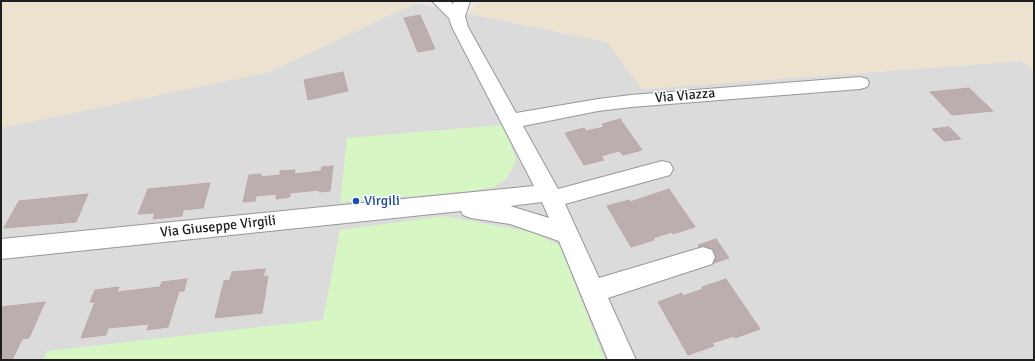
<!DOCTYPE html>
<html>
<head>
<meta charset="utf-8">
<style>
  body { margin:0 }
  #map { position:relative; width:1035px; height:361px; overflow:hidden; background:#eee7e4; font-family:Signika,sans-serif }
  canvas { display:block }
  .frame { position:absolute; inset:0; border:2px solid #1e1e1e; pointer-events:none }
</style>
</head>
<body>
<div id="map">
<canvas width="1035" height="361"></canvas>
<div class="frame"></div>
</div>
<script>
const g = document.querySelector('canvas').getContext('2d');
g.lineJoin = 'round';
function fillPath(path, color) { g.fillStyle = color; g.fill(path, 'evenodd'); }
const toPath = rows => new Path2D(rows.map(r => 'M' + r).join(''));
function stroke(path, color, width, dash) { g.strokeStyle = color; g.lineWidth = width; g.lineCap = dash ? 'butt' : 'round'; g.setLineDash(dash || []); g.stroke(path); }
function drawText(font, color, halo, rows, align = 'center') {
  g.font = font + ' Signika,sans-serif'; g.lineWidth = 3; g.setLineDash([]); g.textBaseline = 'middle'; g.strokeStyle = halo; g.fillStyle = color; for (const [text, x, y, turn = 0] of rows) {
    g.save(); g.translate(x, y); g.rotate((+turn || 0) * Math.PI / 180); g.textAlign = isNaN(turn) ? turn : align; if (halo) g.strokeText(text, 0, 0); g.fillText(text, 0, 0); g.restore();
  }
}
const residential = toPath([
  [416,3,607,42,642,89,1022,61,1034,71,1034,360,1,360,1,128,269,72]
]);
const farmland = toPath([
  [1,1,415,1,416,3,269,72,1,128],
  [480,1,1034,1,1034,71,1022,61,642,89,607,42,468,13]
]);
const park = toPath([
  [502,125,515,156,515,164,506,179,493,187,471,191,340,202,347,138],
  [444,216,535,233,559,245,605,360,43,360,47,351,323,320,340,230]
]);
const building = toPath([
  [420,15,435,49,418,52,404,18,420,15],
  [343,72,348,91,308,100,304,80,343,72],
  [969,88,993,111,952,115,930,92,969,88],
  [620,119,642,150,623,155,619,151,601,156,604,160,584,165,565,133,584,128,586,131,604,127,602,124,620,119],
  [949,127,961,139,944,141,932,129,949,127],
  [333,166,330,191,319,192,319,190,290,193,290,197,276,199,277,194,256,196,255,201,243,202,249,175,261,174,261,177,280,175,280,171,295,170,294,174,321,171,322,167,333,166],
  [210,183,203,208,183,210,182,216,153,219,155,213,138,214,148,189,210,183],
  [669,189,695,227,673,234,672,232,653,238,654,240,631,247,607,206,629,200,630,202,669,189],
  [88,194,76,222,4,228,19,201,88,194],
  [716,239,729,258,711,264,698,245,716,239],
  [265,269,263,277,268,276,262,313,215,318,224,281,230,280,232,272,265,269],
  [187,279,184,291,179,291,168,327,147,330,149,324,108,328,106,335,81,338,95,302,90,302,95,290,119,287,117,292,160,287,162,282,187,279],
  [726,279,760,329,735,338,734,336,712,343,714,346,688,355,658,302,682,293,683,296,703,289,702,287,726,279],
  [45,302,29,338,22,339,12,360,1,360,1,307,45,302]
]);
const minor = toPath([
  [432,1,450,1,453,4,454,1,470,1,465,16,468,27,516,113,598,99,631,95,860,77,867,79,869,83,867,87,860,89,631,107,598,111,523,126,558,189,662,161,670,163,673,169,670,175,565,204,599,278,703,247,712,250,715,257,712,264,608,298,636,360,608,360,559,241,510,224,471,218,463,215,461,211,1,259,1,239,534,186,452,27,449,18,432,1],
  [542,202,549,218,510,206,542,202]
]);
const markers = [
  [356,201,4,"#1a4fb4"]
];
const streetNames = [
  ["Via Viazza",685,96,-5],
  ["Via Giuseppe Virgili",218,227,-6]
];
const transitNames = [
  ["Virgili",364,201]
];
fillPath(residential, '#dcdbdb');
fillPath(farmland, '#ece2d0');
fillPath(park, '#d6f7c3');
fillPath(building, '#bbaeae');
stroke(building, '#bfa8a7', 1);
stroke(minor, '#989898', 2);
fillPath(minor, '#fff');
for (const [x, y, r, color] of markers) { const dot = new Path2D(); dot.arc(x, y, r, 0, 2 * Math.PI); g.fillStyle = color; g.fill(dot); stroke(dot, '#fff', 1.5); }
drawText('14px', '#1e1e1e', '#fff', streetNames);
drawText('14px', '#164399', '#fff', transitNames, 'left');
</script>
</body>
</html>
